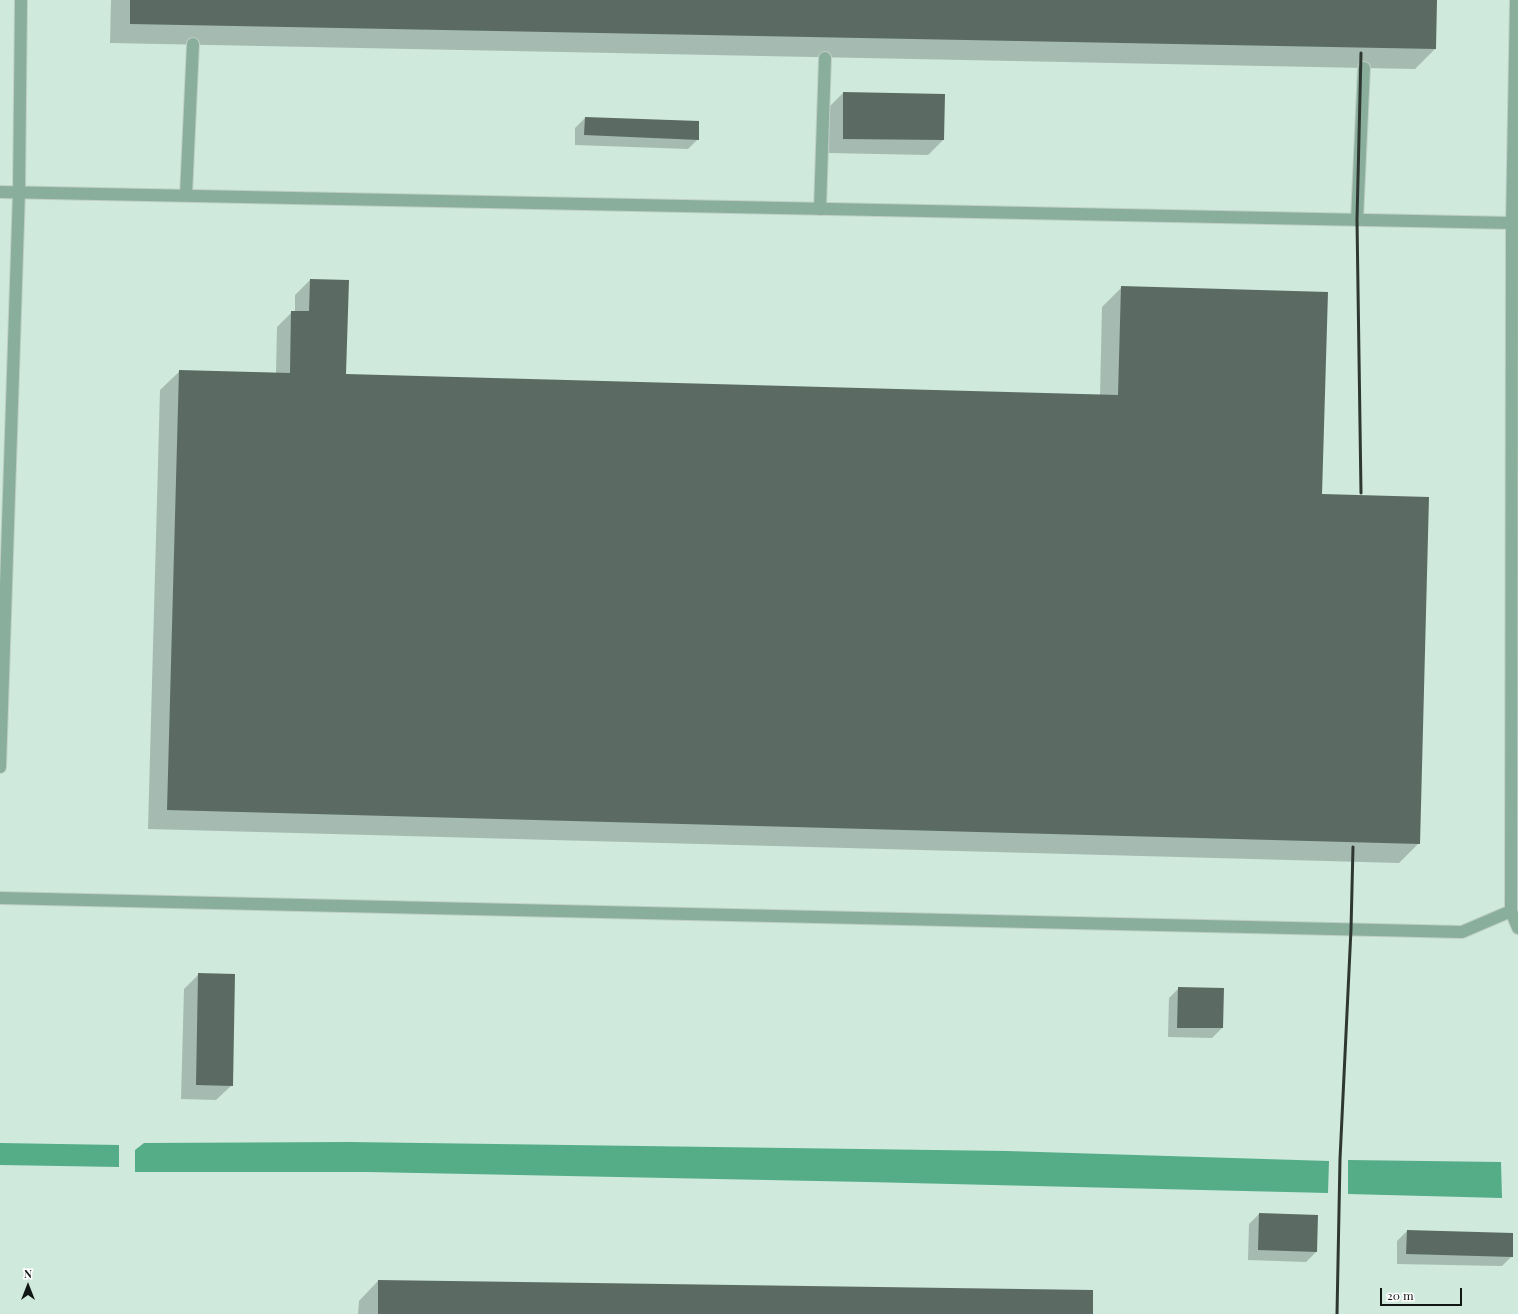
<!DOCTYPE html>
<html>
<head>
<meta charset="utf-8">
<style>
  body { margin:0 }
  #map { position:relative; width:1518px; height:1314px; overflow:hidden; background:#e0f2e9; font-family:"Playfair Display",serif }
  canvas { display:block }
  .north { position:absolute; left:8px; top:1266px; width:40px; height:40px; -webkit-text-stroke:3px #fff; paint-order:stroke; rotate:0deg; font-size:11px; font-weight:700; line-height:16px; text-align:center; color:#111714 }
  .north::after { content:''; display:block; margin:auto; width:14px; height:18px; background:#111714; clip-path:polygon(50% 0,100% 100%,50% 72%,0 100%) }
  .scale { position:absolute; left:1380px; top:1288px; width:82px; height:18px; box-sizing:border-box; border:2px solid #111714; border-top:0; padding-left:5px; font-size:12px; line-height:14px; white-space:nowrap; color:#111714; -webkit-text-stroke:3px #fff; paint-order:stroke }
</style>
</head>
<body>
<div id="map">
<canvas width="1518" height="1314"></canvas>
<div class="north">N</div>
<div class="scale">20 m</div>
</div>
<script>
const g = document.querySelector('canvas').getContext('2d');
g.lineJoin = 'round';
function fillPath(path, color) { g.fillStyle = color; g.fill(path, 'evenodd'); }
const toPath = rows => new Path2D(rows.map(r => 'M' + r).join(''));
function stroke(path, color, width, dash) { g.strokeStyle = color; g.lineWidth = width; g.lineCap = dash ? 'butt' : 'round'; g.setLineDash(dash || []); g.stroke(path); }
const built = toPath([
  [0,0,1518,0,1518,1314,0,1314]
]);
const water = toPath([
  [349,1142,1007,1151,1329,1161,1328,1193,867,1182,368,1172,135,1172,135,1150,144,1143],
  [0,1143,119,1145,119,1167,0,1165],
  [1348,1160,1501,1162,1502,1198,1348,1194]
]);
const shadow = toPath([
  [111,0,1436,0,1435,49,1415,69,110,43],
  [843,93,943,140,928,155,828,153,828,108],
  [585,118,698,139,688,149,575,145,575,128],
  [310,280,345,375,1100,396,1102,307,1122,287,1321,495,1419,843,1399,863,148,829,160,390,180,371,276,373,277,327,292,312,295,312,295,295],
  [199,974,232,1085,216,1100,181,1099,184,989],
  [1179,988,1222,1028,1212,1038,1168,1037,1169,998],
  [1259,1214,1316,1252,1306,1262,1248,1260,1249,1224],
  [1407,1231,1512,1256,1502,1266,1397,1264,1397,1241],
  [378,1281,1092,1314,358,1314,359,1301]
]);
const building = toPath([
  [130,0,1437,0,1436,49,130,24],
  [843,92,945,94,944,140,843,139],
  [585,117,699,121,699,140,584,135],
  [310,279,349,280,346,374,1118,395,1121,286,1328,292,1322,494,1429,497,1420,844,167,810,179,370,290,373,291,311,309,311],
  [198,973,235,974,233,1086,196,1085],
  [1178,987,1224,988,1223,1028,1177,1028],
  [1259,1213,1318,1215,1317,1252,1258,1250],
  [1407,1230,1513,1233,1513,1257,1406,1254],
  [378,1280,1093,1290,1093,1314,378,1314]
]);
const service = toPath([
  [186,195,193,44],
  [820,209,825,58],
  [1357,220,1364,68]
]);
const minor = toPath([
  [0,192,1512,223],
  [0,898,1462,932,1511,911]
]);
const tertiary = toPath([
  [1516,0,1512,223,1511,911,1518,928],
  [0,767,19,192,21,0]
]);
const rail = toPath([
  [1361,53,1357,220,1361,493],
  [1337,1314,1340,1159,1351,929,1353,847]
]);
fillPath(built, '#cfe9dc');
fillPath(water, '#54ad86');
fillPath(shadow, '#0003');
fillPath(building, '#5b6b63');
stroke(service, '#bfcfc7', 14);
stroke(minor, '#bfcfc7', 14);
stroke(tertiary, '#bfcfc7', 14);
stroke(service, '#8aae9c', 12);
stroke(minor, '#8aae9c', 12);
stroke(tertiary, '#8aae9c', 12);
stroke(rail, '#2f3733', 3);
</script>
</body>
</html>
